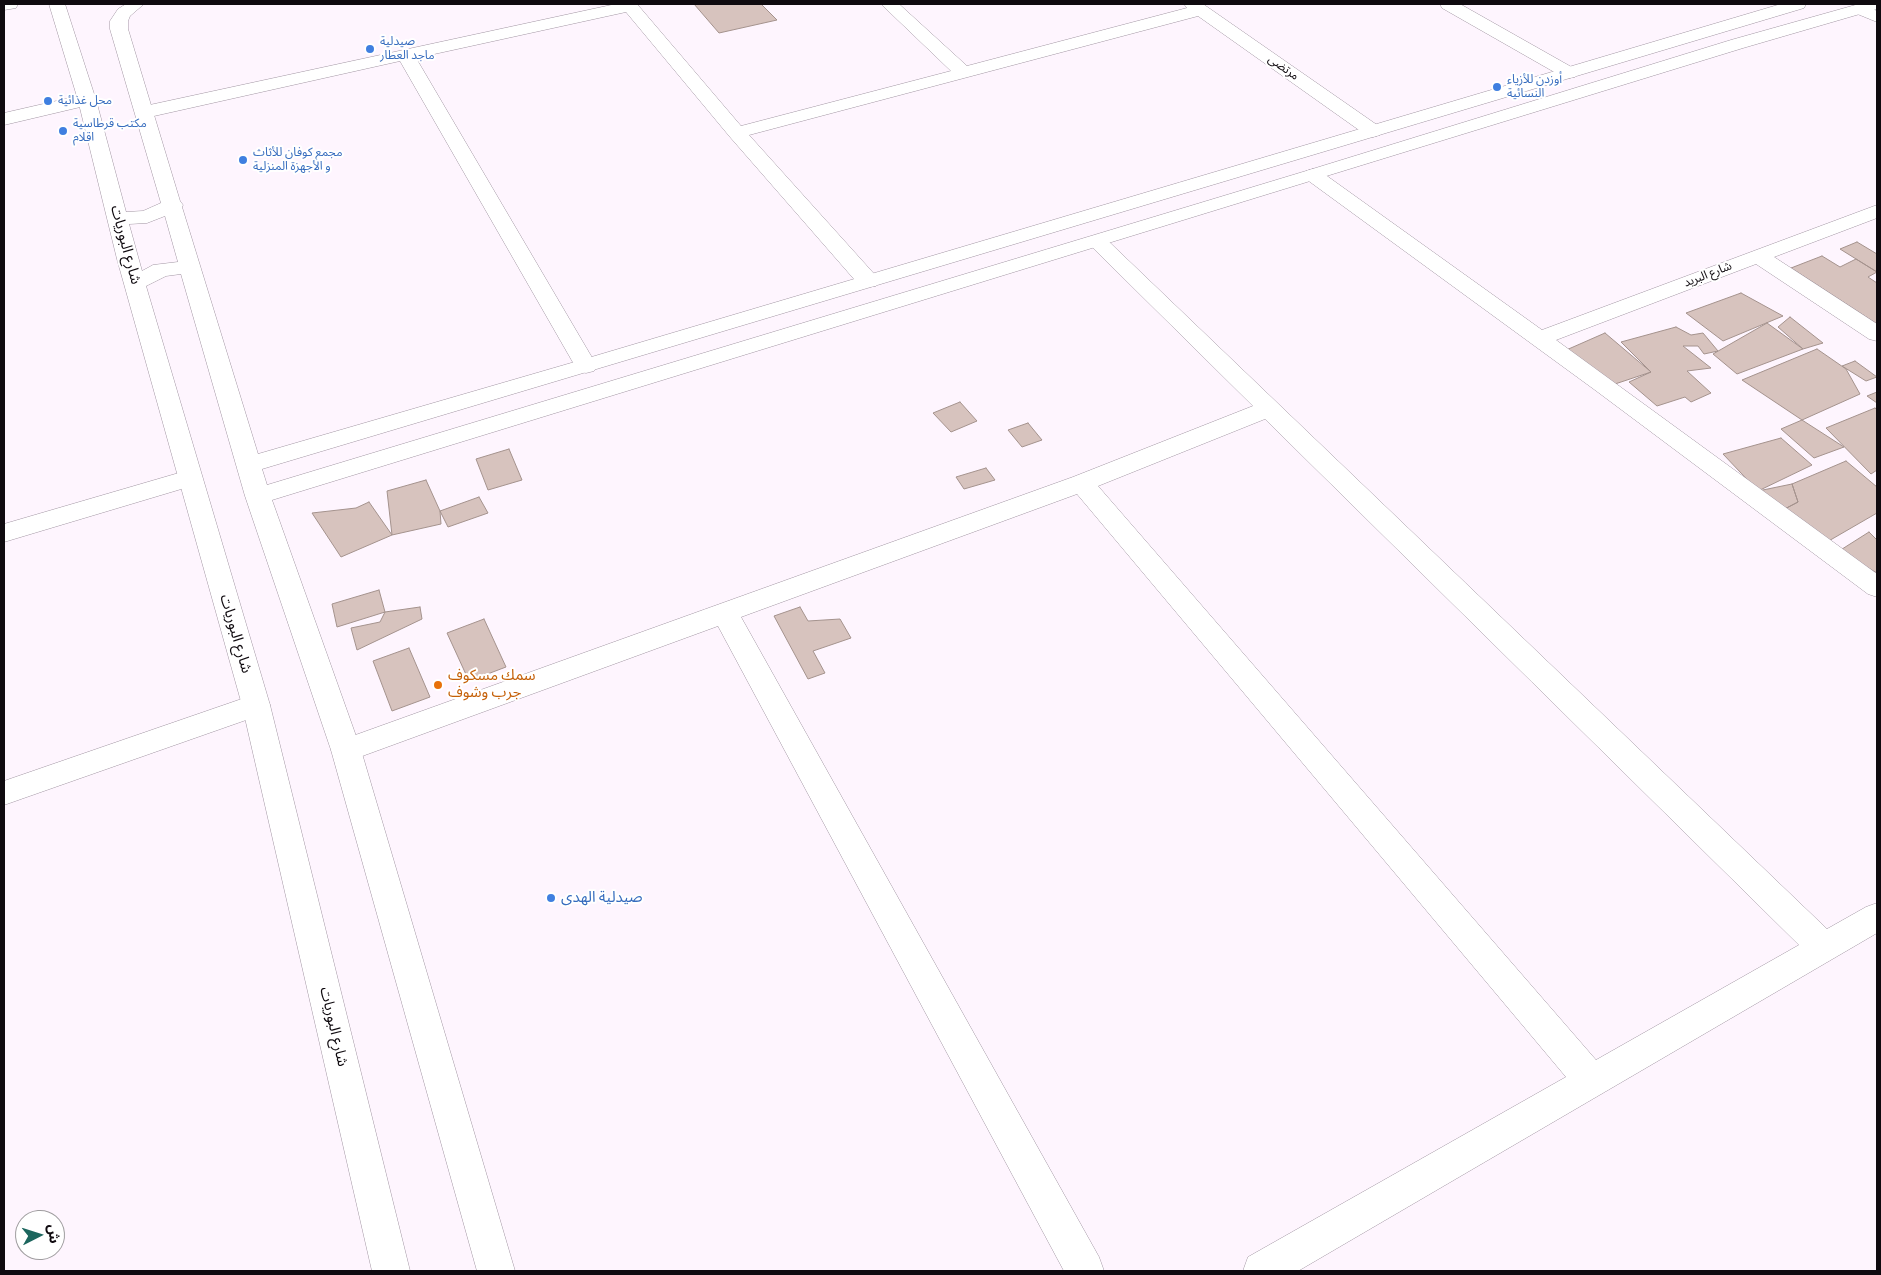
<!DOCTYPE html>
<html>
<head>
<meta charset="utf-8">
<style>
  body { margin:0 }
  #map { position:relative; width:1881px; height:1275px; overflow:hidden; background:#fef5fe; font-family:"Titillium Web","Noto Sans Arabic",sans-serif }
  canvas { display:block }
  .frame { position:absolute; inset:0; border:5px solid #0f0a0f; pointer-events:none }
  .north { position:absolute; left:15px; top:1210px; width:50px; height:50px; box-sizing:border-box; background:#fff; border:1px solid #9f9d9f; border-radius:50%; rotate:85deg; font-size:14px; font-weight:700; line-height:20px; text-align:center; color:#0f0a0f }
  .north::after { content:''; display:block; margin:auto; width:18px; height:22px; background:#1c665e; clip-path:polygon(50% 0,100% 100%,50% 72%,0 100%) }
</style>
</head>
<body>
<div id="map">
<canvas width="1881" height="1275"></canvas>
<div class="frame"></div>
<div class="north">ش</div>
</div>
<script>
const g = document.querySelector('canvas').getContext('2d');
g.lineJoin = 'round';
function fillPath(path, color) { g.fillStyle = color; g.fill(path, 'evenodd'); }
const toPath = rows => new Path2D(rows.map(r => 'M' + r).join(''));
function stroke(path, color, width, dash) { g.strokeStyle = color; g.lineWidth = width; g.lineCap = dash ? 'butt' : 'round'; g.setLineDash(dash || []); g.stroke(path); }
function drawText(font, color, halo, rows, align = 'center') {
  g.font = font + ' "Titillium Web","Noto Sans Arabic",sans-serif'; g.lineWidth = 4; g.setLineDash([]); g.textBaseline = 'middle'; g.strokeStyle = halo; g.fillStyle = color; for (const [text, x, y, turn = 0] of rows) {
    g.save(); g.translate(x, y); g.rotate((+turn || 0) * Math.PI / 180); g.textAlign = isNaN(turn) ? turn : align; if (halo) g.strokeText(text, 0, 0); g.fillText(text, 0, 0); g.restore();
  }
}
const building = toPath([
  [694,4,761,4,777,20,719,33,694,4],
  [1857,242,1877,254,1877,272,1840,249,1857,242],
  [1822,256,1840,267,1856,259,1877,272,1868,277,1877,283,1877,324,1791,268,1822,256],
  [1741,293,1783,316,1723,341,1686,313,1741,293],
  [1790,317,1823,343,1803,349,1778,327,1790,317],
  [1767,323,1803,349,1737,374,1713,354,1767,323],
  [1676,327,1691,335,1703,333,1718,351,1704,354,1698,346,1683,346,1711,368,1687,371,1711,393,1691,402,1685,397,1657,406,1629,382,1651,372,1621,342,1676,327],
  [1605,333,1651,372,1612,385,1564,351,1605,333],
  [1817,349,1846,369,1860,394,1802,420,1742,380,1817,349],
  [1855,361,1877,377,1866,381,1842,366,1855,361],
  [1877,392,1877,403,1867,396,1877,392],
  [960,402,977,421,951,432,933,413,960,402],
  [1875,408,1877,410,1877,470,1871,474,1826,428,1875,408],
  [1802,420,1844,447,1814,458,1781,429,1802,420],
  [1028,423,1042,440,1022,447,1008,430,1028,423],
  [1781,438,1812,465,1758,491,1723,454,1781,438],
  [509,449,522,480,488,490,476,459,509,449],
  [1846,461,1877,487,1877,513,1820,546,1777,513,1798,502,1792,484,1846,461],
  [986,468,995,480,964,489,956,477,986,468],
  [426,480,440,511,441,524,392,535,387,491,426,480],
  [1792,484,1798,502,1777,513,1758,491,1792,484],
  [479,497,488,513,448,527,440,511,479,497],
  [369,502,392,535,341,557,312,513,356,508,369,502],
  [1869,532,1877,540,1877,573,1839,551,1869,532],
  [379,590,385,612,337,627,332,604,379,590],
  [420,607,422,619,357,650,351,628,380,622,385,612,420,607],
  [800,607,808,621,840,619,851,638,813,651,825,673,808,679,774,616,800,607],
  [484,619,506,667,469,681,447,633,484,619],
  [409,648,430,697,392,711,373,661,409,648]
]);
const minor = toPath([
  [4,4,18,4,16,8,4,10,4,4],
  [616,4,637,4,741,126,951,71,881,4,899,4,967,66,1187,8,1184,4,1203,4,1380,127,1382,131,1380,135,1373,137,1366,135,1198,16,749,135,876,276,879,281,876,286,868,287,860,286,730,137,626,12,416,58,597,366,594,371,586,373,578,371,575,366,400,61,145,118,138,116,136,112,138,108,145,106,616,4],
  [1440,4,1460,4,1575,69,1578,73,1575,77,1569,78,1563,77,1442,8,1440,4],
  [1861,4,1877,11,1877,22,1855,13,1853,9,1855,5,1861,4],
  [87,94,93,96,96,100,93,104,4,125,4,113,87,94],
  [1313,169,1320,171,1542,330,1877,205,1877,218,1774,257,1877,324,1877,341,1869,339,1756,264,1556,340,1877,574,1877,597,1868,594,1595,390,1306,179,1303,175,1306,171,1313,169],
  [1097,235,1104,237,1827,929,1866,907,1877,903,1877,933,1298,1271,1243,1271,1248,1257,1566,1077,1077,494,741,617,1099,1257,1104,1271,1064,1271,718,626,346,762,336,758,331,750,336,742,1073,477,1253,406,1090,245,1087,241,1090,237,1097,235],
  [1265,419,1799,945,1596,1060,1098,486,1265,419],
  [189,470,198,472,201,478,198,484,4,542,4,524,189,470],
  [256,694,266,697,270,705,266,713,4,805,4,781,256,694]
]);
const tertiary = toPath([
  [49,4,65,4,96,100,126,212,143,211,161,203,110,29,110,21,118,9,126,4,144,4,130,16,128,21,128,29,180,201,183,205,182,207,258,454,578,361,1781,4,1806,4,1804,8,262,469,267,485,1306,171,1731,40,1859,4,1877,4,1877,9,1743,48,272,500,361,750,515,1271,477,1271,331,750,245,496,181,274,166,276,146,286,270,705,410,1271,372,1271,242,705,117,259,78,100,49,4],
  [165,216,178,262,153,265,142,271,129,224,147,223,165,216]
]);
const markers = [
  [370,49,5,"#3f7fe0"],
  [1497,87,5,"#3f7fe0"],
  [48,101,5,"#3f7fe0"],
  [63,131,5,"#3f7fe0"],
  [243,160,5,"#3f7fe0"],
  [438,685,5,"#e8710a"],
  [551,898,5,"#3f7fe0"]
];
const farShopnames = [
  ["صيدلية",380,42],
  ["ماجد العطار",380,56],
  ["أوزدن للأزياء",1507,80],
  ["النسائية",1507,94],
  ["محل غذائية",58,101],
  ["مكتب قرطاسية",73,124],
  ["اقلام",73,138],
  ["مجمع كوفان للأثاث",253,153],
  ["و الأجهزة المنزلية",253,167]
];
const farStreetnames = [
  ["مرتضى",1283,68,35],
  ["شارع البريد",1708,275,-21]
];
const streetNames = [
  ["شارع البوريات",125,245,75],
  ["شارع البوريات",235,634,74],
  ["شارع البوريات",333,1027,77]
];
const foodNames = [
  ["سمك مسكوف",448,676],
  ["جرب وشوف",448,693]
];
const shopNames = [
  ["صيدلية الهدى",561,898]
];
fillPath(building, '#d7c3be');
stroke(building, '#a4928d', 1);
stroke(minor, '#a296a3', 1);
stroke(tertiary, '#a296a3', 1);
fillPath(minor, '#fff');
fillPath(tertiary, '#fff');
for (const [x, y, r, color] of markers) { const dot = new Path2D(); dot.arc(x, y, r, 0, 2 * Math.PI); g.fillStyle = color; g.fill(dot); stroke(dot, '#fff', 2); }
drawText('12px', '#366cbe', '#fff', farShopnames, 'left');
drawText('12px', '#0f0a0f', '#fff', farStreetnames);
drawText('15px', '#0f0a0f', '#fff', streetNames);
drawText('15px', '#c56008', '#fff', foodNames, 'left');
drawText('15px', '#366cbe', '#fff', shopNames, 'left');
</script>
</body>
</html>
